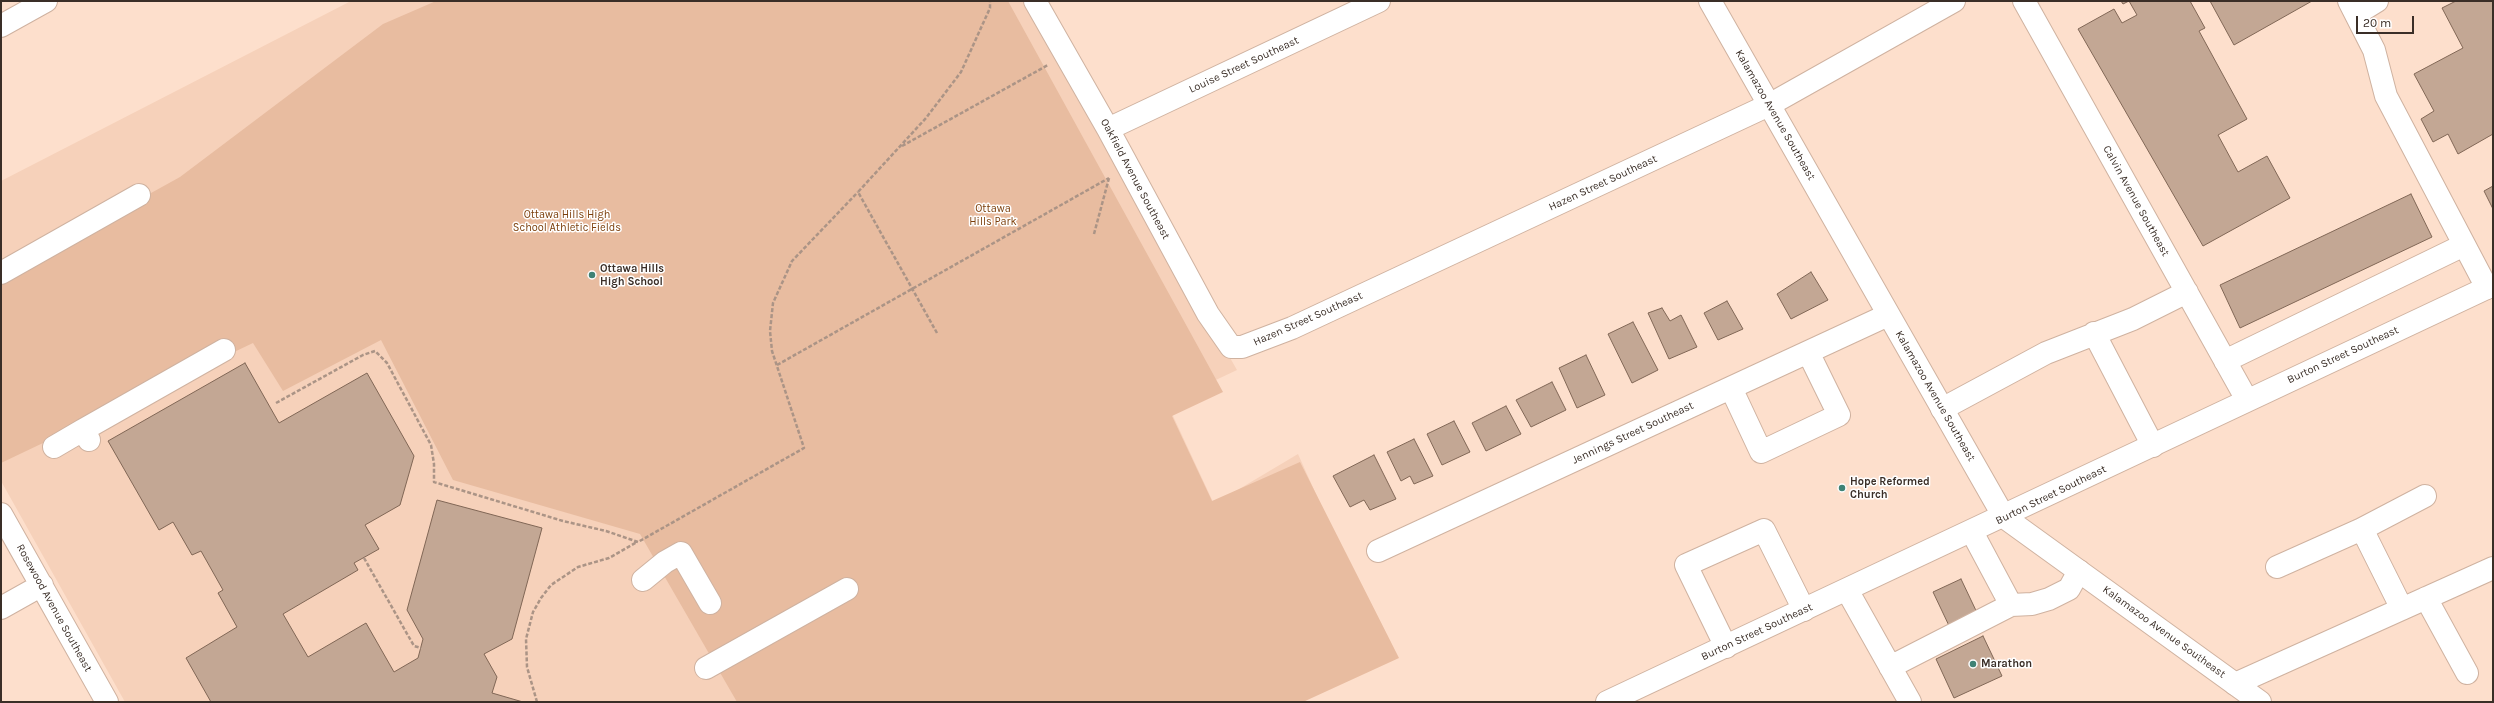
<!DOCTYPE html>
<html>
<head>
<meta charset="utf-8">
<style>
  body { margin:0 }
  #map { position:relative; width:2494px; height:703px; overflow:hidden; background:#fddfcc; font-family:Karla,sans-serif }
  canvas { display:block }
  .frame { position:absolute; inset:0; border:2px solid #3a2e27; pointer-events:none }
  .scale { position:absolute; left:2356px; top:16px; width:58px; height:18px; box-sizing:border-box; border:2px solid #3a2e27; border-top:0; padding-left:5px; font-size:12px; line-height:14px; white-space:nowrap; color:#3a2e27; -webkit-text-stroke:3px #fff; paint-order:stroke }
</style>
</head>
<body>
<div id="map">
<canvas width="2494" height="703"></canvas>
<div class="frame"></div>
<div class="scale">20 m</div>
</div>
<script>
const g = document.querySelector('canvas').getContext('2d');
g.lineJoin = 'round';
function fillPath(path, color) { g.fillStyle = color; g.fill(path, 'evenodd'); }
const toPath = rows => new Path2D(rows.map(r => 'M' + r).join(''));
function stroke(path, color, width, dash) { g.strokeStyle = color; g.lineWidth = width; g.lineCap = dash ? 'butt' : 'round'; g.setLineDash(dash || []); g.stroke(path); }
function drawText(font, color, halo, rows, align = 'center') {
  g.font = font + ' Karla,sans-serif'; g.lineWidth = 3; g.setLineDash([]); g.textBaseline = 'middle'; g.strokeStyle = halo; g.fillStyle = color; for (const [text, x, y, turn = 0] of rows) {
    g.save(); g.translate(x, y); g.rotate((+turn || 0) * Math.PI / 180); g.textAlign = isNaN(turn) ? turn : align; if (halo) g.strokeText(text, 0, 0); g.fillText(text, 0, 0); g.restore();
  }
}
const built = toPath([
  [351,1,1027,1,1237,370,1167,403,1214,504,1298,454,1389,657,1291,702,125,702,1,481,1,181]
]);
const green = toPath([
  [436,1,1008,1,1223,392,1172,416,1212,501,1300,462,1399,658,1303,702,737,702,640,534,453,480,381,340,283,391,253,343,1,463,1,276,180,177,383,24]
]);
const building = toPath([
  [2121,1,2190,1,2205,28,2199,31,2247,119,2218,135,2238,172,2267,156,2290,198,2203,246,2078,29,2114,9,2122,23,2137,15,2129,1,2123,4,2121,1],
  [2210,1,2312,1,2234,45,2210,1],
  [2456,1,2493,1,2493,134,2458,154,2448,134,2433,142,2421,119,2434,111,2414,74,2463,48,2442,8,2456,1],
  [2493,186,2493,209,2484,191,2493,186],
  [2411,194,2432,237,2240,328,2220,285,2411,194],
  [1811,272,1828,300,1791,319,1777,294,1811,272],
  [1727,301,1743,329,1718,340,1704,313,1727,301],
  [1662,308,1670,321,1681,315,1697,347,1669,359,1648,313,1662,308],
  [1633,322,1658,370,1632,383,1608,334,1633,322],
  [1586,355,1605,395,1577,408,1559,368,1586,355],
  [245,363,279,423,367,373,414,456,400,505,365,525,379,549,354,563,358,570,283,614,308,657,366,623,394,672,418,658,423,639,407,610,437,500,542,528,512,639,484,654,497,677,492,693,523,702,211,702,186,658,237,627,218,593,223,590,201,551,192,555,173,522,159,530,108,441,245,363],
  [1552,382,1566,410,1531,427,1516,400,1552,382],
  [1506,406,1521,434,1486,451,1472,423,1506,406],
  [1454,421,1470,452,1442,465,1427,434,1454,421],
  [1414,439,1433,476,1414,484,1410,476,1401,481,1387,452,1414,439],
  [1374,455,1396,499,1370,510,1364,500,1350,507,1333,476,1374,455],
  [1961,579,1980,619,1952,632,1933,592,1961,579],
  [1983,636,2002,676,1954,698,1936,659,1983,636]
]);
const path = toPath([
  [902,146,1048,65],
  [1094,234,1109,178],
  [937,333,858,192,926,118,961,72,990,8,990,1],
  [777,365,1109,178],
  [276,403,363,355,375,351,387,363,431,445,434,464,434,482,563,521,606,531,638,542,804,448,772,351,770,331,773,303,792,261,858,192],
  [364,558,414,646,421,648],
  [537,702,527,667,526,639,533,612,541,598,551,585,578,567,609,558,637,542]
]);
const minor = toPath([
  [1035,1,1108,129,1208,314,1231,347,1242,347,1292,328,1769,105,1954,1],
  [2024,1,2247,400],
  [2349,1,2374,50,2386,96,2487,288],
  [2356,14,2377,1],
  [1,26,46,1],
  [1108,129,1379,1],
  [1,273,139,195],
  [2094,333,2153,446],
  [2225,361,2464,245],
  [1731,388,1761,452,1839,415,1808,352],
  [1942,409,2046,353,2133,319,2187,292],
  [83,430,224,350],
  [54,447,83,430,89,440],
  [1,514,107,702],
  [2362,529,2425,496],
  [1972,532,2011,605],
  [1378,551,1888,315],
  [2277,567,2362,529,2402,609],
  [643,580,665,562,681,553,710,603],
  [1847,590,1910,702],
  [2426,598,2467,673],
  [1,608,42,585],
  [1726,647,1686,565,1764,530,1804,610],
  [1890,667,2011,605,2032,604,2049,599,2069,589,2079,571],
  [706,668,847,589],
  [2235,684,2493,568]
]);
const major = toPath([
  [1710,1,2004,517,2260,702],
  [1607,702,2493,285]
]);
const markers = [
  [592,275,4,"#3f8275"],
  [1842,488,4,"#3f8275"],
  [1973,664,4,"#3f8275"]
];
const streetNames = [
  ["Louise Street Southeast",1244,65,-25],
  ["Kalamazoo Avenue Southeast",1775,115,60],
  ["Oakfield Avenue Southeast",1135,179,62],
  ["Hazen Street Southeast",1603,183,-25],
  ["Calvin Avenue Southeast",2136,201,61],
  ["Hazen Street Southeast",1308,319,-24],
  ["Burton Street Southeast",2343,355,-25],
  ["Kalamazoo Avenue Southeast",1935,396,60],
  ["Jennings Street Southeast",1633,433,-25],
  ["Burton Street Southeast",2051,495,-26],
  ["Rosewood Avenue Southeast",54,608,61],
  ["Burton Street Southeast",1757,632,-25],
  ["Kalamazoo Avenue Southeast",2164,632,36]
];
const parkNames = [
  ["Ottawa",993,209],
  ["Hills Park",993,222],
  ["Ottawa Hills High",567,215],
  ["School Athletic Fields",567,228]
];
const poiNames = [
  ["Ottawa Hills",600,269],
  ["High School",600,282],
  ["Hope Reformed",1850,482],
  ["Church",1850,495],
  ["Marathon",1981,664]
];
fillPath(built, '#f6d1ba');
fillPath(green, '#e8bca0');
fillPath(building, '#c3a794');
stroke(building, '#816756', 1);
stroke(minor, '#cfb2a0', 24);
stroke(major, '#cfb2a0', 24);
stroke(path, '#ab9486', 2.5, [4, 2]);
stroke(minor, '#fff', 22);
stroke(major, '#fff', 22);
for (const [x, y, r, color] of markers) { const dot = new Path2D(); dot.arc(x, y, r, 0, 2 * Math.PI); g.fillStyle = color; g.fill(dot); stroke(dot, '#fff', 1.5); }
drawText('11px', '#3a2e27', '#fff', streetNames);
drawText('11px', '#7b3e0a', '#fff', parkNames);
drawText('bold 11px', '#3a2e27', '#fff', poiNames, 'left');
</script>
</body>
</html>
